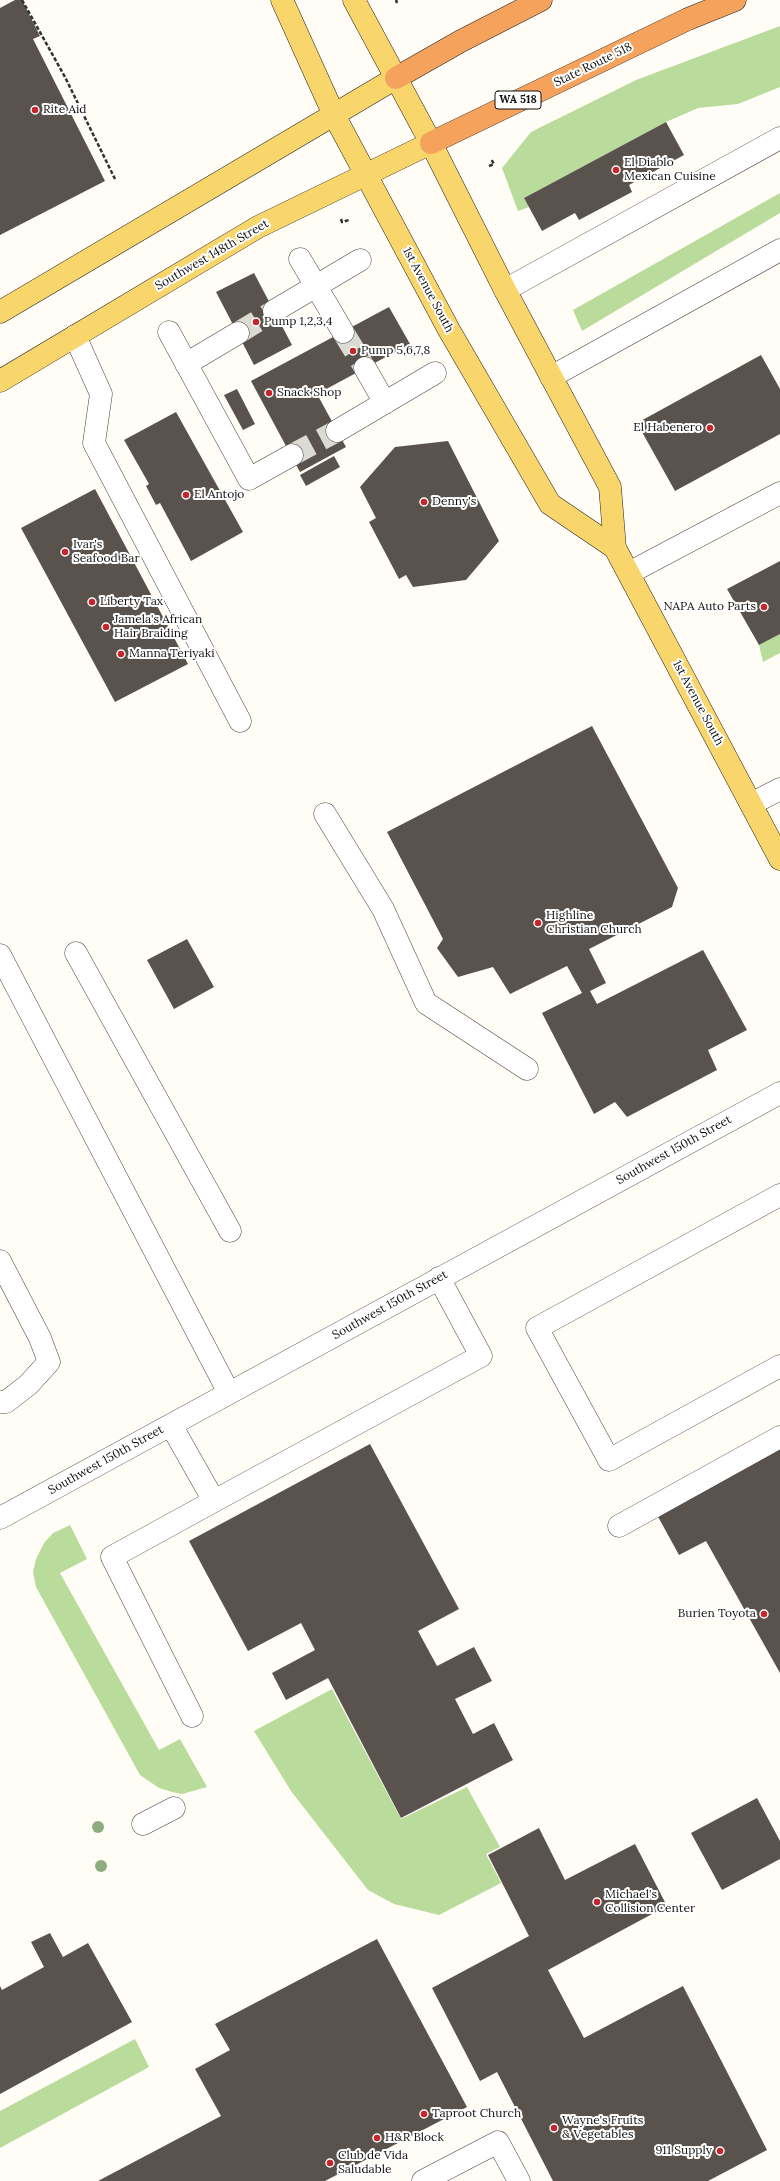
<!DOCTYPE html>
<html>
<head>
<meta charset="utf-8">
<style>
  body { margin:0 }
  canvas { display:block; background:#fffdf5 }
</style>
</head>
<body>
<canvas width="780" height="2181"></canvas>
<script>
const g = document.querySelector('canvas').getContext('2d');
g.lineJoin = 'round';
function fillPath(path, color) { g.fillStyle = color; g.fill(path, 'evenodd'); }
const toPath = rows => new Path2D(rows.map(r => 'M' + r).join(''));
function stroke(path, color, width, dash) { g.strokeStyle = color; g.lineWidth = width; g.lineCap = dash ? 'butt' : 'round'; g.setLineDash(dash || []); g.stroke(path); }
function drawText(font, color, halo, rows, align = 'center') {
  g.font = font + ' Lora,serif'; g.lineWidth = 4; g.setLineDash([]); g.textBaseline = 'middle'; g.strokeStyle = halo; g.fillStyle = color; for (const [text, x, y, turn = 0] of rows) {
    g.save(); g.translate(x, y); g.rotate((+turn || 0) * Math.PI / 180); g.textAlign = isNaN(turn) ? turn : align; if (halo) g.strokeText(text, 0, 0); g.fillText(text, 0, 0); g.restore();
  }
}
const forest = toPath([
  [780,26,780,87,738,104,698,108,666,122,524,198,529,207,518,211,502,168,531,132,636,80],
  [780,193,780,213,582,331,573,310],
  [780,634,780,653,763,662,759,645],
  [70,1525,87,1559,60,1573,159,1750,180,1739,207,1787,182,1794,172,1792,159,1788,140,1775,36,1587,33,1572,36,1559,44,1543,53,1533],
  [332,1689,401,1819,467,1787,500,1847,486,1854,501,1883,439,1915,394,1904,368,1890,291,1791,254,1731],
  [135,2039,149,2067,0,2148,0,2111]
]);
const building = toPath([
  [15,0,22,0,40,36,33,39,105,181,0,235,0,8],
  [666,122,684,155,629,185,632,192,579,220,575,213,542,231,524,198],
  [254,273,292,345,254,365,216,292],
  [389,307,410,344,317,394,346,447,300,472,251,381],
  [761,355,780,389,780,434,675,491,637,423],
  [237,389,255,424,243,430,224,395],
  [176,412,243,532,191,561,160,503,156,505,146,486,149,484,124,440],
  [448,441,499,541,466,580,413,587,406,575,399,579,369,522,376,518,360,487,395,447],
  [334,456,340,467,306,486,300,475],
  [95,489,188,664,115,702,21,528],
  [780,561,780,634,759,645,727,589],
  [592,726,678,888,672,907,589,949,606,983,590,991,597,1004,703,950,747,1030,708,1050,717,1070,627,1117,615,1102,594,1114,542,1013,582,993,567,966,510,994,493,967,458,977,437,948,443,939,387,832],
  [187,939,214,987,174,1009,147,960],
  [370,1444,459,1609,418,1631,437,1666,474,1647,492,1681,455,1699,473,1734,494,1723,513,1760,401,1818,328,1678,286,1700,272,1673,315,1650,301,1623,248,1651,189,1541],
  [780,1444,780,1673,706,1541,679,1555,656,1513],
  [757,1798,780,1841,780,1859,722,1890,691,1833],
  [539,1828,565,1880,635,1844,667,1906,548,1970,584,2038,683,1986,767,2150,708,2181,553,2181,497,2072,480,2081,432,1988,529,1936,488,1855],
  [50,1933,63,1957,88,1943,132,2022,0,2094,0,1986,2,1990,44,1967,31,1942],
  [377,1939,467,2107,325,2181,98,2181,221,2116,195,2069,230,2050,215,2024]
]);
const minorTunnel = toPath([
  [343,332,365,368],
  [238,333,274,311],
  [292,455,337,431]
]);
const path = toPath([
  [22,0,65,77,115,179],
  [396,0,397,3],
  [489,166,494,164,491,159],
  [341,219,342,222,349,220]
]);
const minor = toPath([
  [300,259,343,332],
  [505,290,780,138],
  [274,311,360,260],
  [169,332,249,479,292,455],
  [75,336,101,394,94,443,240,721],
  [186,364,238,333],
  [365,368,385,403],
  [551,377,780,250],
  [337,431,435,373],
  [629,573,780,493],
  [751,804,780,789],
  [325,814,383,909,426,1003,527,1069],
  [76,953,230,1231],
  [0,955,229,1393],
  [780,1195,537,1328,609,1460,780,1366],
  [0,1261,40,1338,49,1362,28,1385,6,1402,0,1402],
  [171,1425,214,1501,481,1356,439,1278],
  [0,1518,780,1093],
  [619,1526,780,1437],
  [192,1716,112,1557,214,1501],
  [143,1824,174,1808],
  [423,2181,498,2142,519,2181]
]);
const major = toPath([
  [282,0,334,115,449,330,550,504,615,548],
  [354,0,431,143,505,290,610,487,615,548,780,859],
  [0,312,396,78],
  [0,381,258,227,431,143]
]);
const highway = toPath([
  [396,78,461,41,541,0],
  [431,143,688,19,735,0]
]);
const trees = [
  [98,1827],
  [101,1866]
];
const markers = [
  [35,110,4,"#c4262e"],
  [616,170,4,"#c4262e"],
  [256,322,4,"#c4262e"],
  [353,351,4,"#c4262e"],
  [269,393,4,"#c4262e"],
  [710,428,4,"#c4262e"],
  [186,495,4,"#c4262e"],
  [424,502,4,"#c4262e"],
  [65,552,4,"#c4262e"],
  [92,602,4,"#c4262e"],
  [764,607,4,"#c4262e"],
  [106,627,4,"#c4262e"],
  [121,654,4,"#c4262e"],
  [538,923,4,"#c4262e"],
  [764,1614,4,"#c4262e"],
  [597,1902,4,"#c4262e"],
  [424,2114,4,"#c4262e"],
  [554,2128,4,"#c4262e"],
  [377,2138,4,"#c4262e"],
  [720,2151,4,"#c4262e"],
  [330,2163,4,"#c4262e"]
];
const shields = [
  [518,100,46]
];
const shieldNames = [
  ["WA 518",518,100]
];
const streetNames = [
  ["State Route 518",593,65,-26],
  ["Southwest 148th Street",212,255,-30],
  ["1st Avenue South",428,290,62],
  ["1st Avenue South",698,703,62],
  ["Southwest 150th Street",674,1150,-29],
  ["Southwest 150th Street",390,1305,-29],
  ["Southwest 150th Street",106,1460,-29]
];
const poiNames = [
  ["Rite Aid",43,110],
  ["El Diablo",624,163],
  ["Mexican Cuisine",624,177],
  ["Pump 1,2,3,4",264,322],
  ["Pump 5,6,7,8",361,351],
  ["Snack Shop",277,393],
  ["El Habenero",702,428,"right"],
  ["El Antojo",194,495],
  ["Denny's",432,502],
  ["Ivar's",73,545],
  ["Seafood Bar",73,559],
  ["Liberty Tax",100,602],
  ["NAPA Auto Parts",756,607,"right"],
  ["Jamela's African",114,620],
  ["Hair Braiding",114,634],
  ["Manna Teriyaki",129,654],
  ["Highline",546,916],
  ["Christian Church",546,930],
  ["Burien Toyota",756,1614,"right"],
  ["Michael's",605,1895],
  ["Collision Center",605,1909],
  ["Taproot Church",432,2114],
  ["Wayne's Fruits",562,2121],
  ["& Vegetables",562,2135],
  ["H&R Block",385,2138],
  ["911 Supply",712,2151,"right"],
  ["Club de Vida",338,2156],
  ["Saludable",338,2170]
];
fillPath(forest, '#b9dc9c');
fillPath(building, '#5a524d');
stroke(minorTunnel, '#dbdad3', 22, [22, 11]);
stroke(minor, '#444', 23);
stroke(major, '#222', 23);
stroke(highway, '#222', 23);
stroke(path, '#333', 2.5, [4, 2]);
stroke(minor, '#fff', 22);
stroke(major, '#f9d66b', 22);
stroke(highway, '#f5a25d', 22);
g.fillStyle = '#8dad7f';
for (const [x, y] of trees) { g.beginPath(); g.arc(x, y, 6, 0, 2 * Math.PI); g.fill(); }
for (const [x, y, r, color] of markers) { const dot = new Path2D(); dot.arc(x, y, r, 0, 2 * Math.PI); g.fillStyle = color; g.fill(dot); stroke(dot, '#fff', 1.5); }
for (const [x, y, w] of shields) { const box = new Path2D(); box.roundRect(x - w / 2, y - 9, w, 18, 3); g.fillStyle = '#fff'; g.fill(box); stroke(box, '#111', 1); }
drawText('bold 11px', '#111', null, shieldNames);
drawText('12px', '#111', '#fff', streetNames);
drawText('12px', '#111', '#fff', poiNames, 'left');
</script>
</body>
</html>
